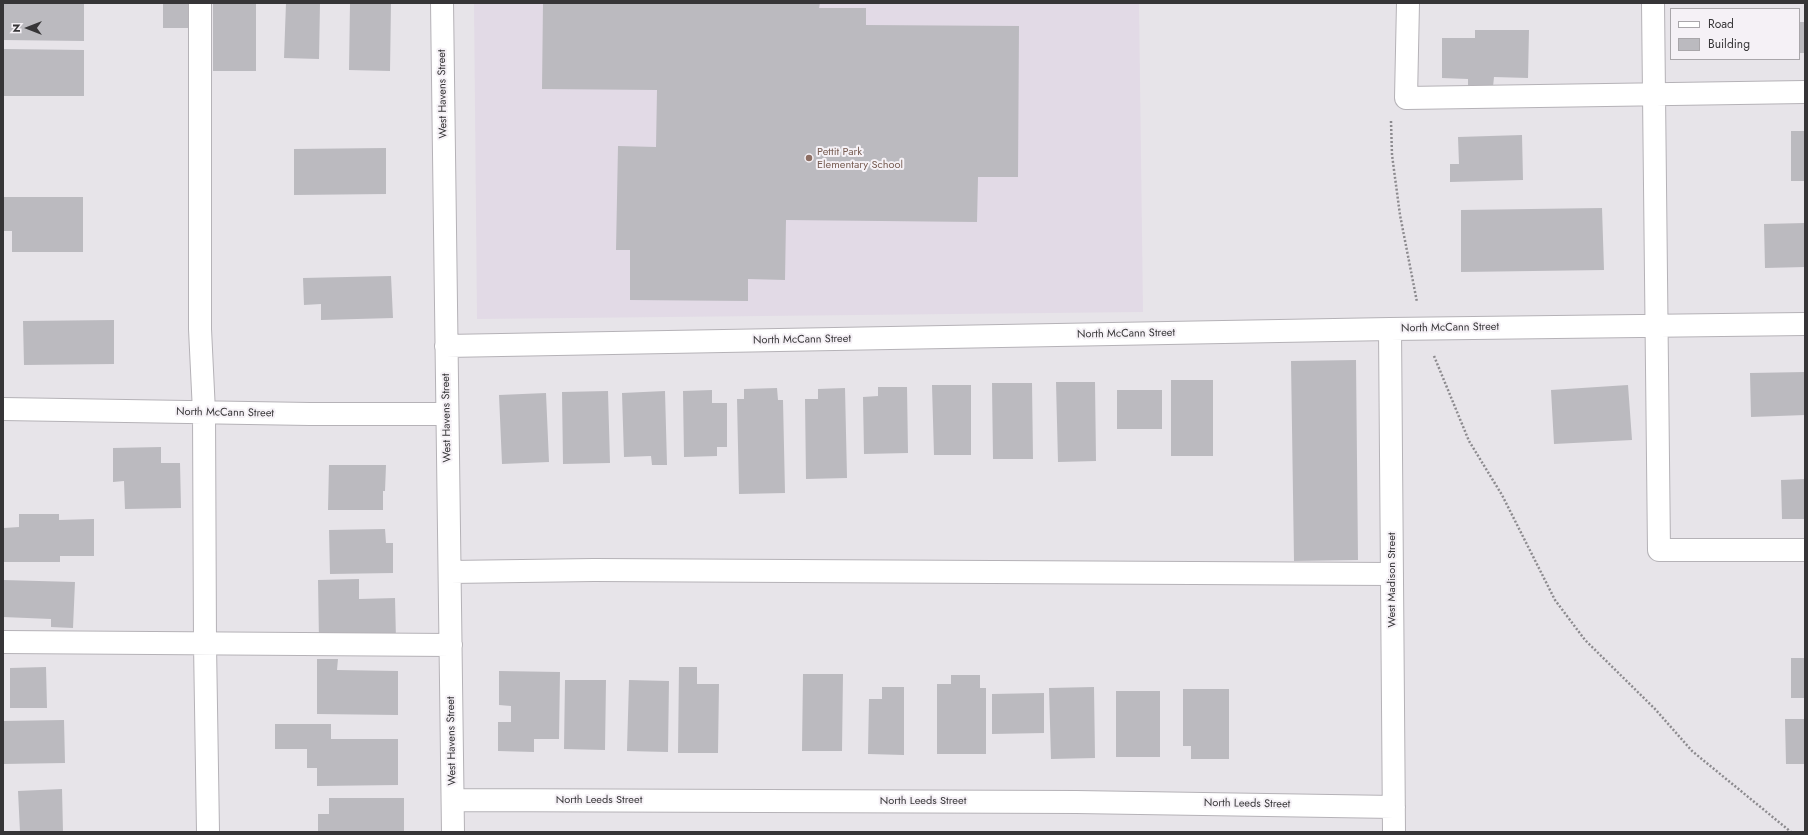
<!DOCTYPE html>
<html>
<head>
<meta charset="utf-8">
<style>
  body { margin:0 }
  #map { position:relative; width:1808px; height:835px; overflow:hidden; background:#e7e4e9; font-family:Jost,sans-serif }
  canvas { display:block }
  .frame { position:absolute; inset:0; border:4px solid #363537; pointer-events:none }
  .legend { position:absolute; left:1670px; top:8px; width:130px; height:52px; box-sizing:border-box; background:#f5f1f6; border:1px solid #a9a6aa; margin:0; padding:5px 7px; list-style:none; font-size:12px; color:#363537 }
  .legend li { display:flex; align-items:center; gap:8px; height:20px }
  .legend b { width:20px; border:1px solid #a9a6aa }
  .north { position:absolute; left:8px; top:8px; width:40px; height:40px; -webkit-text-stroke:3px #f5f1f6; paint-order:stroke; rotate:270deg; font-size:11px; font-weight:700; line-height:16px; text-align:center; color:#363537 }
  .north::after { content:''; display:block; margin:auto; width:14px; height:18px; background:#363537; clip-path:polygon(50% 0,100% 100%,50% 72%,0 100%) }
</style>
</head>
<body>
<div id="map">
<canvas width="1808" height="835"></canvas>
<div class="frame"></div>
<ul class="legend">
<li><b style="height:5px;background:#fff"></b>Road</li>
<li><b style="height:11px;background:#bbbabf"></b>Building</li>
</ul>
<div class="north">N</div>
</div>
<script>
const g = document.querySelector('canvas').getContext('2d');
g.lineJoin = 'round';
function fillPath(path, color) { g.fillStyle = color; g.fill(path, 'evenodd'); }
const toPath = rows => new Path2D(rows.map(r => 'M' + r).join(''));
function stroke(path, color, width, dash) { g.strokeStyle = color; g.lineWidth = width; g.lineCap = dash ? 'butt' : 'round'; g.setLineDash(dash || []); g.stroke(path); }
function drawText(font, color, halo, rows, align = 'center') {
  g.font = font + ' Jost,sans-serif'; g.lineWidth = 4; g.setLineDash([]); g.textBaseline = 'middle'; g.strokeStyle = halo; g.fillStyle = color; for (const [text, x, y, turn = 0] of rows) {
    g.save(); g.translate(x, y); g.rotate((+turn || 0) * Math.PI / 180); g.textAlign = isNaN(turn) ? turn : align; if (halo) g.strokeText(text, 0, 0); g.fillText(text, 0, 0); g.restore();
  }
}
const built = toPath([
  [474,3,1139,3,1143,312,477,319]
]);
const building = toPath([
  [3,3,84,3,84,41,3,40],
  [163,3,190,3,190,28,163,28],
  [219,3,256,3,256,71,213,71,213,4,219,4],
  [286,3,320,3,319,59,284,58],
  [350,3,391,3,390,71,349,70],
  [543,3,820,3,819,8,866,8,866,25,1019,26,1018,177,978,177,977,222,786,220,785,280,748,279,748,301,630,300,630,250,616,250,618,146,656,147,657,90,542,89],
  [1799,22,1805,22,1805,53,1799,53],
  [1475,30,1529,30,1528,78,1494,77,1493,87,1468,86,1468,79,1442,78,1442,38,1475,38],
  [3,49,84,50,84,96,3,96],
  [1791,131,1805,131,1805,181,1791,181],
  [1522,135,1523,180,1450,182,1450,164,1459,164,1458,137],
  [386,148,386,194,294,195,294,149],
  [3,197,83,197,83,252,12,252,12,231,3,231],
  [1602,208,1604,270,1461,272,1461,210],
  [1805,223,1805,267,1765,268,1764,224],
  [391,276,393,318,321,320,321,304,304,305,303,278],
  [114,320,114,364,24,365,23,321],
  [1356,360,1358,560,1294,561,1291,361],
  [1805,372,1805,415,1751,417,1750,373],
  [1171,380,1213,380,1213,456,1171,456],
  [1056,382,1095,382,1096,461,1058,462],
  [992,383,1032,383,1033,459,993,459],
  [932,385,971,385,971,455,934,455],
  [1628,385,1632,440,1554,444,1551,390],
  [878,387,907,387,908,453,864,454,863,397,878,396],
  [777,388,778,400,783,400,785,493,739,494,737,399,744,399,744,389],
  [845,388,847,478,806,479,805,399,818,399,818,389],
  [712,390,712,403,727,403,727,447,717,447,717,456,684,457,683,391],
  [1117,390,1162,390,1162,429,1117,429],
  [608,391,610,463,563,464,562,392],
  [665,391,667,465,652,465,651,456,624,457,622,393],
  [546,393,549,462,502,464,499,395],
  [161,447,161,463,180,463,181,508,125,509,124,481,113,482,113,448],
  [329,465,386,465,385,491,383,491,383,510,328,510],
  [1805,479,1805,519,1782,519,1781,480],
  [19,514,59,514,59,520,94,519,94,556,60,556,60,562,4,562,4,528,19,527],
  [385,529,386,543,393,543,393,573,330,574,329,530],
  [359,579,359,599,395,598,396,640,319,641,318,580],
  [3,580,75,582,73,628,51,627,51,619,3,617],
  [1791,658,1805,658,1805,698,1791,698],
  [317,659,338,659,337,670,398,671,398,715,317,714],
  [46,667,47,708,10,708,10,668],
  [679,667,697,667,697,684,719,684,718,753,678,753],
  [499,671,560,672,559,739,534,739,534,752,498,751,498,722,511,722,511,706,499,705],
  [803,674,843,674,842,751,802,751],
  [951,675,980,675,980,688,986,688,986,754,937,754,937,684,951,684],
  [565,680,606,680,605,750,564,749],
  [629,680,669,681,668,752,627,751],
  [882,687,904,687,904,755,868,754,869,699,882,699],
  [1094,687,1095,758,1051,759,1049,688],
  [1183,689,1229,689,1229,759,1191,759,1191,746,1183,746],
  [1116,691,1160,691,1160,757,1116,757],
  [1044,693,1044,733,992,734,992,694],
  [1785,719,1805,719,1805,764,1786,764],
  [64,720,65,763,3,764,3,721],
  [275,724,331,724,331,739,398,739,398,785,317,786,317,768,307,768,307,749,275,749],
  [62,789,63,832,20,832,18,791],
  [329,798,404,798,404,832,318,832,318,814,329,814]
]);
const path = toPath([
  [1391,121,1392,155,1400,215,1417,302],
  [1434,356,1469,441,1502,495,1555,600,1585,640,1655,709,1692,751,1791,832]
]);
const minor = toPath([
  [200,3,200,329,204,412,205,644,208,832],
  [442,3,453,832],
  [1408,3,1406,98,1805,92],
  [1653,3,1659,550,1805,550],
  [1390,329,1394,832],
  [446,346,1390,329,1805,324],
  [3,409,310,414,447,414],
  [450,572,594,570,1392,574],
  [3,642,451,645],
  [453,800,1076,802,1394,807]
]);
const markers = [
  [809,158,4,"#8d6e63"]
];
const streetNames = [
  ["West Havens Street",443,94,-91],
  ["North McCann Street",1450,328,-1],
  ["North McCann Street",1126,334,-1],
  ["North McCann Street",802,340,-1],
  ["North McCann Street",225,413,1],
  ["West Havens Street",447,418,-91],
  ["West Madison Street",1392,580,-90],
  ["West Havens Street",452,741,-91],
  ["North Leeds Street",599,800],
  ["North Leeds Street",923,801],
  ["North Leeds Street",1247,804,1]
];
const educationNames = [
  ["Pettit Park",817,152],
  ["Elementary School",817,165]
];
fillPath(built, '#e2dae6');
fillPath(building, '#bbbabf');
stroke(minor, '#b5b2b7', 24);
stroke(path, '#8c8a8e', 2.5, [2, 2]);
stroke(minor, '#fff', 22);
for (const [x, y, r, color] of markers) { const dot = new Path2D(); dot.arc(x, y, r, 0, 2 * Math.PI); g.fillStyle = color; g.fill(dot); stroke(dot, '#f5f1f6', 1.5); }
drawText('11px', '#363537', '#f5f1f6', streetNames);
drawText('11px', '#785e54', '#f5f1f6', educationNames, 'left');
</script>
</body>
</html>
